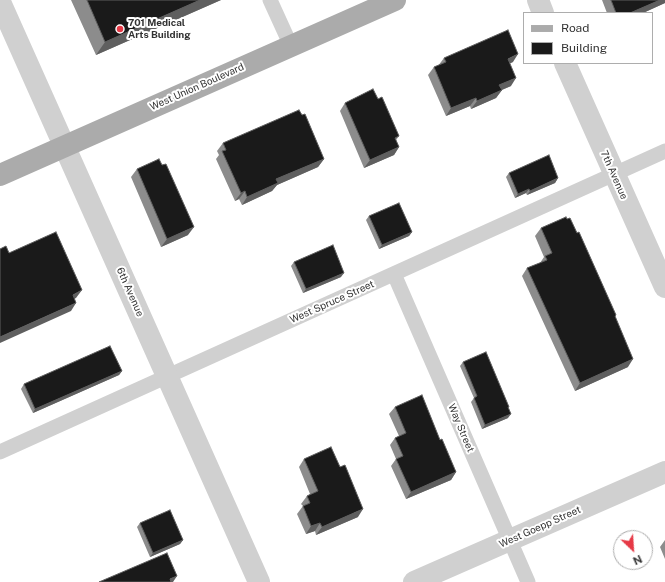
<!DOCTYPE html>
<html>
<head>
<meta charset="utf-8">
<style>
  body { margin:0 }
  #map { position:relative; width:665px; height:582px; overflow:hidden; background:#fff; font-family:"Public Sans",sans-serif }
  canvas { display:block }
  .legend { position:absolute; left:523px; top:12px; width:130px; height:52px; box-sizing:border-box; background:#fff; border:1px solid #adadad; margin:0; padding:5px 7px; list-style:none; font-size:12px; color:#333 }
  .legend li { display:flex; align-items:center; gap:8px; height:20px }
  .legend b { width:20px; border:1px solid #adadad }
  .north { position:absolute; left:613px; top:530px; width:40px; height:40px; box-sizing:border-box; background:#fff; border:1px solid #adadad; border-radius:50%; rotate:155deg; font-size:11px; font-weight:700; line-height:16px; text-align:center; color:#333 }
  .north::after { content:''; display:block; margin:auto; width:14px; height:18px; background:#e63946; clip-path:polygon(50% 0,100% 100%,50% 72%,0 100%) }
</style>
</head>
<body>
<div id="map">
<canvas width="665" height="582"></canvas>
<ul class="legend">
<li><b style="height:5px;background:#ababab"></b>Road</li>
<li><b style="height:11px;background:#1a1a1a"></b>Building</li>
</ul>
<div class="north">N</div>
</div>
<script>
const g = document.querySelector('canvas').getContext('2d');
g.lineJoin = 'round';
const toPath = rows => new Path2D(rows.map(r => 'M' + r).join(''));
function stroke(path, color, width, dash) { g.strokeStyle = color; g.lineWidth = width; g.lineCap = dash ? 'butt' : 'round'; g.setLineDash(dash || []); g.stroke(path); }
function fillPath(path, color) { g.fillStyle = color; g.fill(path, 'evenodd'); }
function drawText(font, color, halo, rows, align = 'center') {
  g.font = font + ' "Public Sans",sans-serif'; g.lineWidth = 4; g.setLineDash([]); g.textBaseline = 'middle'; g.strokeStyle = halo; g.fillStyle = color; for (const [text, x, y, turn = 0] of rows) {
    g.save(); g.translate(x, y); g.rotate((+turn || 0) * Math.PI / 180); g.textAlign = isNaN(turn) ? turn : align; if (halo) g.strokeText(text, 0, 0); g.fillText(text, 0, 0); g.restore();
  }
}
const lane = toPath([
  [270,0,291,46],
  [394,274,528,582],
  [0,452,665,151]
]);
const street = toPath([
  [538,0,543,13],
  [0,2,259,582],
  [565,63,665,287],
  [414,582,665,472]
]);
const primary = toPath([
  [0,175,395,0]
]);
const wall = toPath([
  [71,0,221,0,96,55],
  [602,0,665,0,665,3,643,13,607,13],
  [444,58,513,62,510,63,511,86,502,90,496,98,471,109,470,106,446,116,428,75,434,67,438,66],
  [378,99,399,136,396,140,399,147,394,155,364,168,340,111,345,103],
  [223,143,324,159,318,167,277,185,272,191,242,205,239,199,235,201,216,159,219,155,217,151],
  [137,169,188,235,161,247,131,177],
  [509,173,558,178,555,183,527,195,526,193,515,198,506,177],
  [369,216,412,232,409,236,379,249,366,220],
  [541,228,615,316,628,367,575,391,522,276,527,268,540,263,544,257,535,236],
  [294,262,341,277,303,293,291,266],
  [463,362,509,407,508,408,508,418,482,429,471,402,474,398,460,366],
  [122,371,119,375,33,413,21,389,24,384],
  [395,407,440,440,456,472,451,480,406,499,391,466,396,459,390,445,395,438,399,436,389,414],
  [304,459,358,517,316,535,315,531,306,534,297,514,303,506,301,504,307,496,310,494,299,467],
  [140,523,183,540,180,544,150,557,137,527],
  [665,540,665,559,660,547]
]);
const shadedWall = toPath([
  [200,0,221,0,96,55,105,42],
  [660,0,665,0,665,3,643,13,630,13],
  [518,54,513,62,502,67,508,59],
  [516,78,511,86,494,93,499,85],
  [502,90,496,98,471,109,477,101],
  [476,98,470,106,446,116,451,108],
  [399,147,394,155,364,168,370,160],
  [324,159,318,167,277,185,272,191,242,205,247,197,276,179],
  [558,178,555,183,527,195,530,191],
  [529,189,526,193,515,198,518,194],
  [245,191,239,199,235,201,241,193],
  [194,227,188,235,161,247,167,239],
  [412,232,409,236,379,249,382,245],
  [344,273,341,277,303,293,306,289],
  [82,290,76,298,67,303,73,295],
  [76,303,71,311,0,343,0,337],
  [633,359,628,367,575,391,580,383],
  [122,371,119,375,33,413,35,409],
  [511,414,508,418,482,429,485,425],
  [456,472,451,480,406,499,411,492],
  [363,509,358,517,316,535,322,527],
  [320,523,315,531,306,534,311,526],
  [183,540,180,544,150,557,153,553],
  [177,576,173,582,168,582,170,579]
]);
const building = toPath([
  [87,0,200,0,105,42,87,0],
  [611,0,660,0,630,13,616,13,611,0],
  [508,30,518,54,508,59,516,78,499,85,502,90,477,101,476,98,451,108,434,67,446,62,444,58,508,30],
  [373,89,378,99,382,97,399,136,395,138,399,147,370,160,345,103,373,89],
  [299,110,302,115,305,114,324,159,276,179,278,183,247,197,245,191,241,193,222,151,226,150,223,143,299,110],
  [549,155,558,178,530,191,529,189,518,194,509,173,549,155],
  [159,159,162,165,166,164,194,227,167,239,137,169,159,159],
  [399,203,412,232,382,245,369,216,399,203],
  [566,217,567,219,570,218,577,233,579,232,616,315,615,316,633,359,580,383,527,268,547,260,545,256,552,253,541,228,566,217],
  [56,232,82,290,73,295,76,303,0,337,0,249,6,246,9,253,56,232],
  [333,245,344,273,306,289,294,262,333,245],
  [110,346,122,371,35,409,24,384,110,346],
  [486,352,509,407,508,407,511,414,485,425,474,398,477,396,463,362,486,352],
  [422,395,440,440,442,439,456,472,411,492,396,459,403,456,395,438,406,433,395,407,422,395],
  [331,447,340,467,345,465,363,509,322,527,320,523,311,526,303,506,310,503,307,496,318,491,304,459,331,447],
  [170,510,183,540,153,553,140,523,170,510],
  [167,553,177,576,170,579,171,582,99,582,167,553]
]);
const markers = [
  [120,29,4,"#e63946"]
];
const poiNames = [
  ["701 Medical",128,23],
  ["Arts Building",128,35]
];
const streetNames = [
  ["West Union Boulevard",197,87,-24],
  ["7th Avenue",614,175,66],
  ["6th Avenue",130,292,66],
  ["West Spruce Street",332,302,-24],
  ["Way Street",461,428,67],
  ["West Goepp Street",540,527,-24]
];
stroke(lane, '#d0d0d0', 15);
stroke(street, '#d0d0d0', 22);
stroke(primary, '#ababab', 22);
fillPath(wall, '#8c8c8c');
fillPath(shadedWall, '#5f5f5f');
fillPath(building, '#1a1a1a');
stroke(building, '#5f5f5f', 1);
for (const [x, y, r, color] of markers) { const dot = new Path2D(); dot.arc(x, y, r, 0, 2 * Math.PI); g.fillStyle = color; g.fill(dot); stroke(dot, '#fff', 1.5); }
drawText('bold 10px', '#333', '#fff', poiNames, 'left');
drawText('10px', '#333', '#fff', streetNames);
</script>
</body>
</html>
